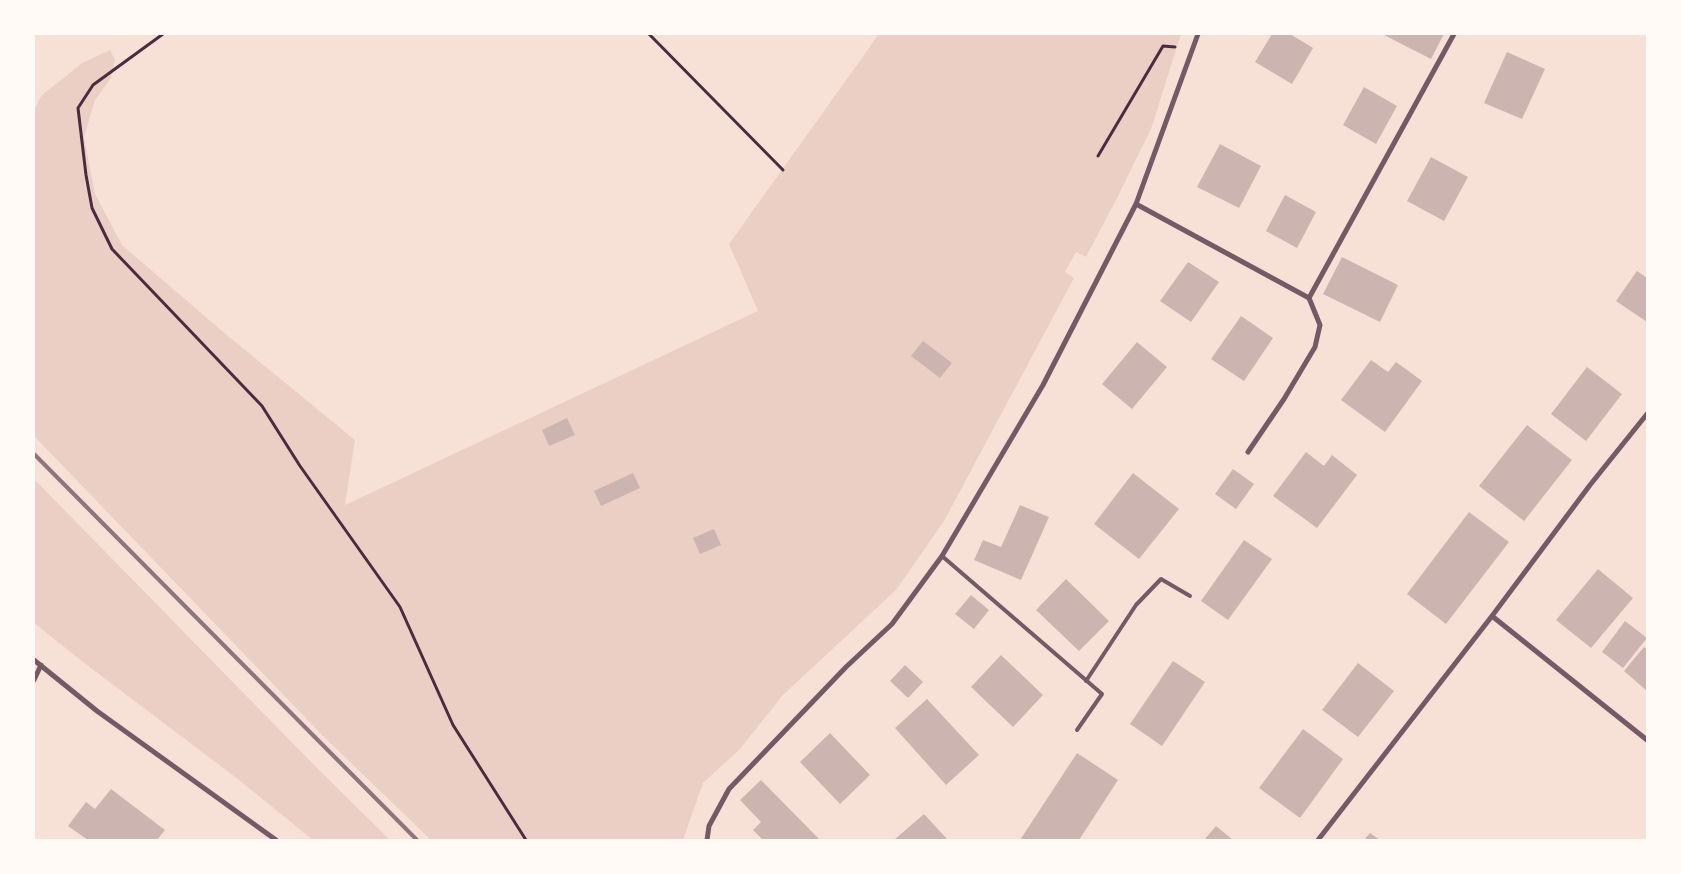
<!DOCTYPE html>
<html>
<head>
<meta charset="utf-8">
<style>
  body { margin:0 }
  #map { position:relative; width:1681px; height:874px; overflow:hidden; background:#f7e1d7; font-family:"Fira Sans",sans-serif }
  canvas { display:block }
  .frame { position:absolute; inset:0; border:35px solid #fffaf5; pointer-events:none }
</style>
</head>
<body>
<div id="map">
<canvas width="1681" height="874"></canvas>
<div class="frame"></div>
</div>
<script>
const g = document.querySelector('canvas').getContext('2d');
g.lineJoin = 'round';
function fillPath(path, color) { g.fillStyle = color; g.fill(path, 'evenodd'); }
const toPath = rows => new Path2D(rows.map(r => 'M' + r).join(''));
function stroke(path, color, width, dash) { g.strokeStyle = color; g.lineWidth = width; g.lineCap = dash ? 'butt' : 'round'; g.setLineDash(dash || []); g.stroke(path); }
const green = toPath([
  [879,34,1181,34,1151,129,1117,198,1086,257,1076,252,1065,272,1074,278,944,521,896,590,783,695,740,749,703,783,683,840,431,840,324,737,34,436,34,111,41,96,82,63,110,50,115,60,111,78,95,100,84,137,95,194,122,245,222,331,355,440,345,505,758,311,729,244],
  [34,479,318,769,390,840,313,840,239,780,83,662,34,623]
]);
const building = toPath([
  [1272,34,1290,34,1313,48,1292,84,1255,62],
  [1382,34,1444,34,1431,59],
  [1507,52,1545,69,1522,119,1484,103],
  [1364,87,1397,106,1376,144,1343,125],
  [1220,144,1261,166,1239,208,1197,187],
  [1431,157,1468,177,1444,221,1407,201],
  [1285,195,1316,212,1297,248,1266,231],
  [1342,257,1398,285,1380,322,1323,294],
  [1188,262,1219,282,1191,322,1160,301],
  [1637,271,1647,278,1647,322,1616,301],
  [1241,316,1273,338,1244,381,1211,359],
  [923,341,952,363,940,378,911,356],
  [1137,342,1167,367,1132,409,1102,384],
  [1371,360,1388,372,1396,362,1422,381,1385,432,1341,400],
  [1587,367,1622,394,1586,441,1551,414],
  [567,418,575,435,549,446,542,430],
  [1527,425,1572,460,1524,521,1479,486],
  [1306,452,1324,466,1332,455,1357,475,1317,528,1273,496],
  [1233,469,1254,484,1236,509,1215,494],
  [633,473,640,488,601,506,594,491],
  [1133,473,1179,509,1139,559,1094,524],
  [1020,505,1049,517,1021,580,974,560,983,540,1001,547],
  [1469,512,1509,542,1446,624,1407,594],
  [714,529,721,545,700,554,693,538],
  [1244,540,1272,559,1228,620,1201,601],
  [1598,569,1633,598,1591,648,1556,620],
  [1066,579,1109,621,1079,651,1036,610],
  [971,595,989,610,974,629,955,614],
  [1625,621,1647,638,1623,668,1602,652],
  [1644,647,1647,650,1647,691,1624,671],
  [1001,655,1043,695,1013,727,971,687],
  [1173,661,1205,682,1162,746,1130,724],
  [1358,663,1394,691,1358,737,1322,710],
  [905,665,923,682,908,698,890,681],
  [927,699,979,755,946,785,895,728],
  [1303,729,1343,759,1300,818,1259,788],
  [830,733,870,775,840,804,800,762],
  [1077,753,1118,780,1079,840,1020,840],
  [761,780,820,840,763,840,753,830,761,822,740,800],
  [111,789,165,830,157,840,88,840,68,826,86,802,95,809],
  [924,814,948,840,894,840],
  [1216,826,1233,840,1204,840],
  [1370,833,1380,840,1364,840]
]);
const path = toPath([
  [163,34,93,85,78,108,86,175,92,208,112,249,262,406,300,466,400,607,453,725,526,840],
  [649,34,783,170],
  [1098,156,1163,46,1175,47]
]);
const service = toPath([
  [942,556,1102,694,1077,730],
  [1086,681,1136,605,1161,579,1190,596]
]);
const minor = toPath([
  [1136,204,1309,298,1454,34],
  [1248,452,1284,399,1315,347,1320,325,1309,298],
  [1492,616,1647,740],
  [34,660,97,711,276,840],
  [34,680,41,665],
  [707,840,709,826,729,789,846,667,892,624,942,556,1043,385,1136,204,1198,34],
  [1318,840,1492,616,1590,485,1647,414]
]);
const rail = toPath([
  [34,454,417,840]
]);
fillPath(green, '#ebcfc5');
fillPath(building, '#ccb4b1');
stroke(path, '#4a2c40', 3);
stroke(service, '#755966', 4);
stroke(minor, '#755966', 5);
stroke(rail, '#8f747c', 4);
</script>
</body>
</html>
